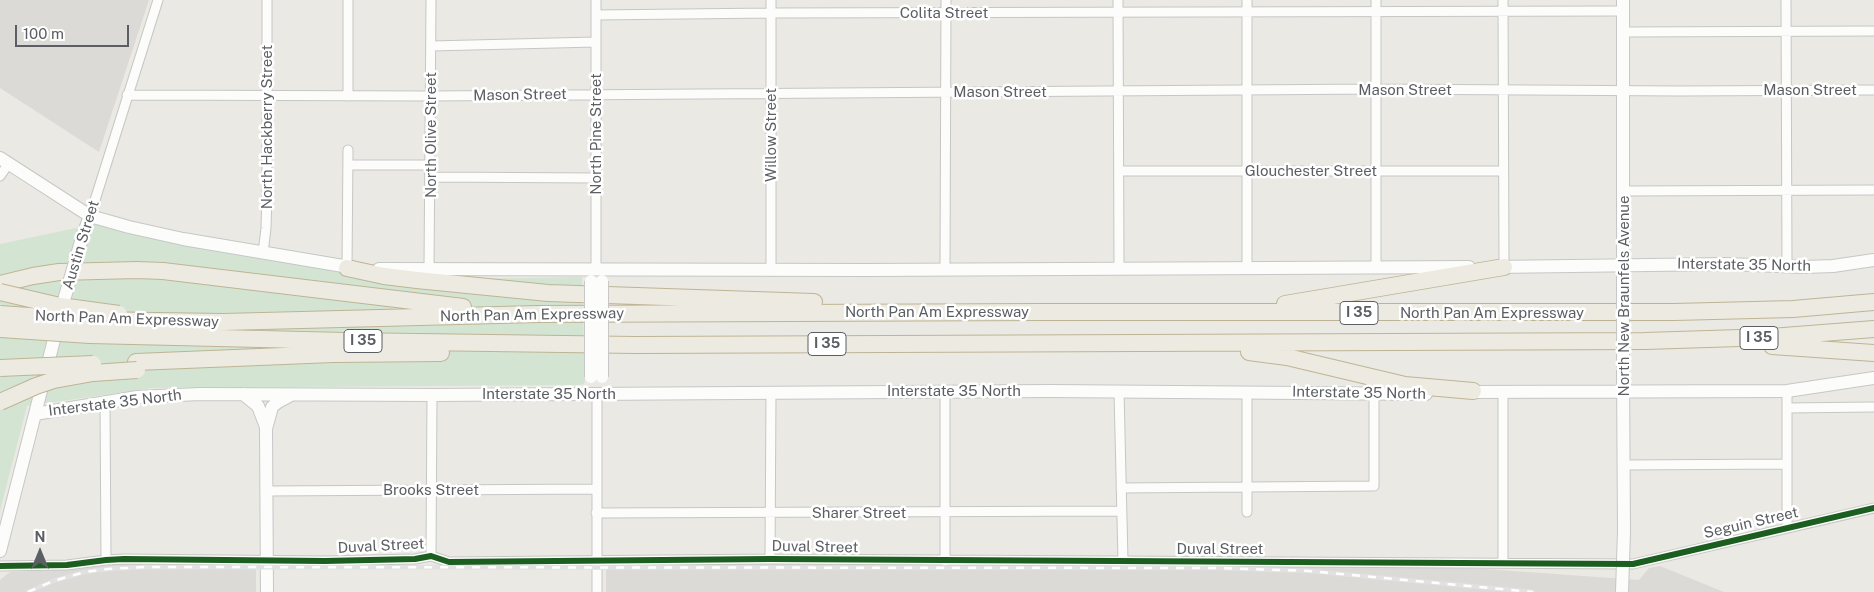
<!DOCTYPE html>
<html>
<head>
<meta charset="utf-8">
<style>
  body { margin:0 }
  #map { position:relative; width:1874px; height:592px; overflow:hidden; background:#eae9e4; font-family:"Public Sans",sans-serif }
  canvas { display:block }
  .north { position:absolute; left:15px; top:527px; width:50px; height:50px; -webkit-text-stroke:4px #fff; paint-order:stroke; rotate:0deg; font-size:14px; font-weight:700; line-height:20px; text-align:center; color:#5b5e62 }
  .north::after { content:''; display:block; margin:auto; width:18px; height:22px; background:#5b5e62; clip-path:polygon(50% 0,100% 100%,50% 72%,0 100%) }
  .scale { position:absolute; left:15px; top:25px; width:114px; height:22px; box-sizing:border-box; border:2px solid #5b5e62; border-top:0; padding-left:6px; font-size:15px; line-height:18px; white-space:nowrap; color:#5b5e62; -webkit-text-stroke:4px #fff; paint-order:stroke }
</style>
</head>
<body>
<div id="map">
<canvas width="1874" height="592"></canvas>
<div class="north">N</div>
<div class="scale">100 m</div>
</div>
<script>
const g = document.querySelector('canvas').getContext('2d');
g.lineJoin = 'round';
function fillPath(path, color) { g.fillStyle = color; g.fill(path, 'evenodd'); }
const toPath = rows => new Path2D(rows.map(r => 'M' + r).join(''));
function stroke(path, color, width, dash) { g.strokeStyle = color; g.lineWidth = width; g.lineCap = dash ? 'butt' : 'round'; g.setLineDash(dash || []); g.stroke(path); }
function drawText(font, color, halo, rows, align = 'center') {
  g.font = font + ' "Public Sans",sans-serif'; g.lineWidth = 5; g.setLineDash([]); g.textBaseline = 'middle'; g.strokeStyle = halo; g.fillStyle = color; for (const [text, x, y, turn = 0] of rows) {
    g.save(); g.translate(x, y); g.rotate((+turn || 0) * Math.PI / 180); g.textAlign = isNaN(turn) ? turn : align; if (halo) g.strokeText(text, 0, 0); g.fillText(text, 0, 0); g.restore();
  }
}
const industrial = toPath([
  [0,0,149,0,99,152,0,88],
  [606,563,1264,563,1485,569,1639,580,1649,568,1660,566,1724,592,606,592],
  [116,564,256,564,256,592,0,592,0,580,10,572,78,569]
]);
const green = toPath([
  [95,224,344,273,462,279,582,277,585,381,584,384,579,385,152,388,27,406,0,511,0,244]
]);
const street = toPath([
  [348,0,348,96],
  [596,0,596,268],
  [771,0,771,270],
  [1118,0,1119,268],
  [1247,0,1247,268],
  [1376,0,1376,268],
  [1503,0,1504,267],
  [1786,0,1787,267],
  [596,15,771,13,1623,11],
  [1623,32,1874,31],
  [431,46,596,42],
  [127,95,430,96,1375,89,1680,91,1874,90],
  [349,165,431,165],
  [1119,171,1503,171],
  [0,176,9,163],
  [431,177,596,178],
  [1624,191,1874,190],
  [90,216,158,0],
  [263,253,266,228,267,194,267,0],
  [347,268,348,150],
  [429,269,431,0],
  [945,269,946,0],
  [945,391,945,561],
  [1119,391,1123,561],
  [1787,391,1787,528],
  [1247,392,1247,512],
  [597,394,597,592],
  [105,401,106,560],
  [1787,408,1874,407],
  [1623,465,1787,464],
  [1121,488,1374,486,1374,393],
  [267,491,596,489],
  [596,513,1121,511],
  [431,556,432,395],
  [770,559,771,392],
  [1503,562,1503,392],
  [0,566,67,565,106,560,124,559,325,561,415,559,431,556,449,562,770,559,1633,564,1874,508]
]);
const secondary = toPath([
  [0,158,90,216,129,227,183,239,355,268],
  [82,238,90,216],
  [1494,267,1727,264,1804,267,1833,266,1874,260],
  [379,269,867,270,1469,267],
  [1623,284,1623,0],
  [1623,371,1624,532],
  [1466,392,1787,391,1874,378],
  [243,394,258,406,266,427],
  [35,414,137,397,200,394,432,395,1050,391,1426,394],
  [0,551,58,324],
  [267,592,266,429,272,407,278,402,291,395]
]);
const highway = toPath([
  [347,268,384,276,417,280,548,293,814,302],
  [0,284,33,276,59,272,137,270,163,271,463,307],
  [1285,304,1504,267],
  [90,320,223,322,538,314,1044,312,1674,312,1793,309,1874,302],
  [90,335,346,341,635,345,1645,341,1771,337,1874,329],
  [1772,346,1874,353],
  [1249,352,1287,357,1405,385,1473,391],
  [136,362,333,354,441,353]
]);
const rail = toPath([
  [28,592,53,581,85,572,108,569,145,567,1217,568,1309,571,1533,592]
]);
const secondaryBridge = toPath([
  [591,281,591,377],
  [602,281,602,377],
  [1623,284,1623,371],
  [64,300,82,238],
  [1622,592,1624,532]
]);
const highwayBridge = toPath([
  [0,292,60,306,119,314],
  [0,314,87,320],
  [0,329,90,335],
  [0,368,93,364],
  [0,402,36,386,54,380,93,373,137,370]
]);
const cycleway = toPath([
  [0,566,67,565,106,560,124,559,325,561,415,559,431,556,449,562,770,559,1633,564,1874,508]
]);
const shields = [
  [1359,313,38],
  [1759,338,38],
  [363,341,38],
  [827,344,38]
];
const shieldNames = [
  ["I 35",1359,313],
  ["I 35",1759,338],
  ["I 35",363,341],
  ["I 35",827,344]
];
const streetNames = [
  ["Colita Street",944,13],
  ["Mason Street",1405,90],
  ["Mason Street",1810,90],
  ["Mason Street",1000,92],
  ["Mason Street",520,95,-1],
  ["North Hackberry Street",267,127,-90],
  ["North Pine Street",596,134,-90],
  ["North Olive Street",431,135,-90],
  ["Willow Street",771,135,-90],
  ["Glouchester Street",1311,171],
  ["Austin Street",81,245,-73],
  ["Interstate 35 North",1744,265,1],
  ["North New Braunfels Avenue",1624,296,-90],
  ["North Pan Am Expressway",937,312],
  ["North Pan Am Expressway",1492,313],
  ["North Pan Am Expressway",532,315,-1],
  ["North Pan Am Expressway",127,319,2],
  ["Interstate 35 North",954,391],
  ["Interstate 35 North",1359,393,1],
  ["Interstate 35 North",549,394],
  ["Interstate 35 North",115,403,-7],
  ["Brooks Street",431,490],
  ["Sharer Street",859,513],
  ["Seguin Street",1751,523,-13],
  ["Duval Street",381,546,-3],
  ["Duval Street",815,547,1],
  ["Duval Street",1220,549]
];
fillPath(industrial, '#dbdad6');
fillPath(green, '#d3e5d2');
stroke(street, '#c6c6c5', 11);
stroke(secondary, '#c6c7c6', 14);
stroke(highway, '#beb495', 18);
stroke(street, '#fcfcfb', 9);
stroke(secondary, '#fcfcfb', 12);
stroke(highway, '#edebe1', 16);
stroke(rail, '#e2e1e1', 4.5);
stroke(rail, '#fff', 2.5, [8]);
stroke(secondaryBridge, '#c6c7c6', 14, []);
stroke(highwayBridge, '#beb495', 18, []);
stroke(secondaryBridge, '#fcfcfb', 12);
stroke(highwayBridge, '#edebe1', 16);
stroke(cycleway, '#1b5e20', 6);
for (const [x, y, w] of shields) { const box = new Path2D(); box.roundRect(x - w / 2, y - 11.5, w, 23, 4); g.fillStyle = '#fff'; g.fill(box); stroke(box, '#5b5e62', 1); }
drawText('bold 14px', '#5b5e62', null, shieldNames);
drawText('15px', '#5b5e62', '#fff', streetNames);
</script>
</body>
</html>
